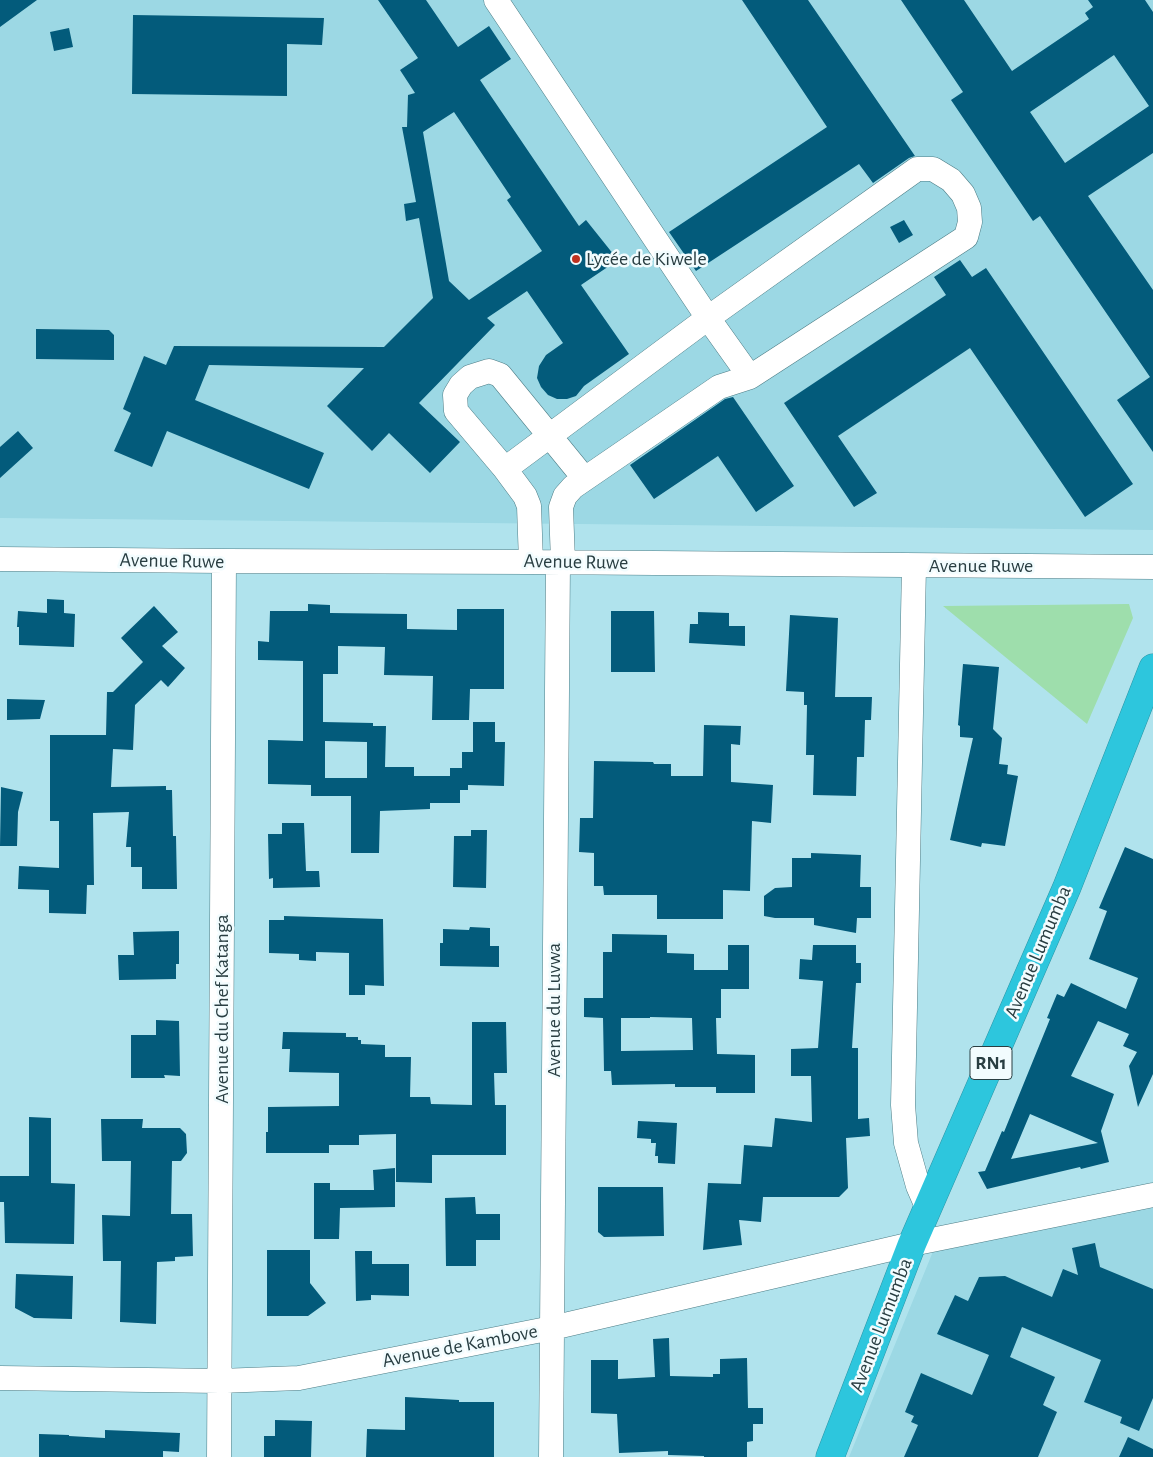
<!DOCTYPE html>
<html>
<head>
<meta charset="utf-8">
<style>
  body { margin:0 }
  canvas { display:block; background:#b0e3ed }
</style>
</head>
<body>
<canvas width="1153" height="1457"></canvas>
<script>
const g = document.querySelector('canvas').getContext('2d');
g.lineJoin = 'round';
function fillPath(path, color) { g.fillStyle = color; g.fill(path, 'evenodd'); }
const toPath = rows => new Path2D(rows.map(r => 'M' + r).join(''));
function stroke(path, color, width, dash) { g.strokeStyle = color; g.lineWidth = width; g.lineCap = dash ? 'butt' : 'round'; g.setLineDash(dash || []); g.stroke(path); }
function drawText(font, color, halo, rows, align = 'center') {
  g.font = font + ' "Alegreya Sans",sans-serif'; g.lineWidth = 5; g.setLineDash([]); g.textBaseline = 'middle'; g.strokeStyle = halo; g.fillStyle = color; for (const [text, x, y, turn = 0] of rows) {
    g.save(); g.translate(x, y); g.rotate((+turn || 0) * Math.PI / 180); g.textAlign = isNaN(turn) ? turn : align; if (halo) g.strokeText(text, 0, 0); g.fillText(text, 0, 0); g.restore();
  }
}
const built = toPath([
  [0,0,1153,0,1153,530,0,518],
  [1153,1198,1153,1457,849,1457,934,1249]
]);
const green = toPath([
  [1129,604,1133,618,1087,724,943,606]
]);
const building = toPath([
  [0,0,37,0,0,27],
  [378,0,426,0,458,47,489,26,511,59,480,80,579,226,586,220,618,260,581,285,629,354,584,386,576,396,567,399,557,399,548,395,541,387,537,378,539,366,546,355,563,343,527,291,487,318,495,325,419,403,460,442,430,473,389,433,372,451,327,406,364,368,209,365,195,400,324,453,309,489,167,431,152,467,114,451,131,413,123,409,144,356,166,365,174,346,384,347,433,298,419,218,406,221,404,204,416,202,402,127,407,127,408,95,415,93,400,70,418,58],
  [454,112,511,197,507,200,542,251,469,300,449,281,423,132],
  [742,0,808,0,915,156,909,158,873,183,859,164,696,271,669,232,827,127],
  [901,0,964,0,1012,71,1089,19,1085,13,1093,7,1088,0,1145,0,1153,12,1153,153,1088,196,1153,290,1153,452,1117,400,1150,377,1040,216,1033,221,951,100,963,92],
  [1114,55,1149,106,1065,163,1030,112],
  [133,15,324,18,322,45,287,44,287,96,132,94],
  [69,28,73,47,54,51,50,32],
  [904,220,913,235,899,243,890,227],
  [960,260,972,277,986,268,1133,484,1085,517,970,348,838,436,877,493,854,507,784,403,946,295,934,277],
  [36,329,109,330,114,335,114,360,36,359],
  [733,397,794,486,756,512,718,456,654,499,630,465,725,399],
  [18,431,33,448,0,478,0,447],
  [47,599,64,600,64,613,75,614,74,647,19,645,19,627,17,627,18,611,47,613],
  [308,604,330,605,330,613,407,614,407,629,457,630,457,609,504,609,504,689,470,689,469,720,432,720,433,676,384,675,385,647,338,646,338,674,323,674,323,722,373,723,373,726,386,726,385,767,414,767,414,776,450,776,450,768,462,768,462,752,473,752,473,722,495,722,495,742,505,742,504,786,468,785,468,790,460,790,460,803,430,803,430,809,380,811,379,853,351,853,351,796,311,796,311,785,268,784,268,740,303,741,303,661,258,660,258,641,269,642,270,611,308,611],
  [325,741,367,742,367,778,325,778],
  [154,606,178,632,162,646,185,668,168,687,161,680,135,705,133,750,113,749,111,787,166,786,166,790,172,790,173,836,176,836,177,889,142,889,142,867,131,867,131,847,126,847,129,812,93,813,94,885,87,885,86,914,49,913,49,890,18,889,19,866,59,868,59,821,50,821,50,735,106,735,107,692,113,692,143,662,121,638],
  [611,611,654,611,655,672,611,672],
  [698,612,729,613,729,626,745,626,745,646,689,643,690,624,698,624],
  [790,615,838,618,835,697,872,697,871,720,865,720,864,757,857,757,856,796,813,795,814,755,806,755,807,705,804,705,804,692,786,691],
  [963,664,999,667,993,729,1002,738,999,764,1008,765,1007,774,1018,776,1005,846,982,843,981,847,950,840,973,738,960,737,960,726,958,725],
  [7,699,45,700,40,719,7,720],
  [704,725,741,726,740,745,731,744,731,782,773,785,771,823,752,821,750,891,723,890,723,919,657,919,657,895,604,895,603,886,594,886,594,853,579,852,580,818,593,818,594,761,653,762,654,764,671,764,671,776,703,776],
  [1,787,23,792,18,812,17,846,0,846],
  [282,823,304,823,306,871,319,871,320,887,273,888,273,878,269,879,268,834,282,834],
  [471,830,487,830,486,888,453,887,454,836,471,836],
  [1125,847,1153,859,1153,1074,1138,1107,1129,1066,1137,1052,1123,1046,1129,1034,1098,1021,1071,1076,1114,1094,1101,1131,1109,1162,1081,1169,1080,1167,987,1189,978,1172,985,1171,1002,1131,1004,1132,1050,1019,1047,1018,1057,994,1064,997,1071,983,1126,1009,1138,978,1089,959,1107,911,1099,908],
  [1030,1114,1098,1143,1011,1159],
  [811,853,861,855,860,887,871,887,871,918,857,918,856,933,814,925,814,918,775,918,764,916,764,896,775,888,792,887,792,858,811,858],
  [284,916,383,919,384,986,365,985,365,995,349,995,349,953,316,952,316,961,299,960,299,954,269,953,269,920,284,920],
  [470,927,490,928,490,946,499,946,499,967,440,966,440,943,443,943,443,929,469,930],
  [179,931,179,964,176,964,176,979,119,980,118,955,134,955,133,932],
  [612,934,667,935,667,953,694,954,694,970,728,970,728,945,749,945,749,989,721,989,721,1018,716,1018,717,1054,755,1055,755,1093,716,1093,716,1087,675,1087,675,1084,612,1085,611,1071,604,1071,603,1018,584,1017,584,998,603,998,603,952,612,952],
  [650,1017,692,1018,693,1050,621,1051,621,1018,650,1018],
  [813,945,856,945,856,963,861,963,861,983,856,983,852,1048,858,1048,858,1119,869,1118,870,1136,846,1138,848,1188,839,1197,763,1197,761,1222,739,1220,742,1245,703,1250,708,1183,741,1184,744,1145,772,1147,775,1118,812,1122,811,1076,791,1076,791,1049,818,1048,823,981,799,979,800,959,812,960],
  [156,1020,179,1021,180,1076,164,1075,165,1078,131,1078,131,1035,156,1035],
  [472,1022,506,1022,507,1073,494,1073,495,1105,506,1105,506,1155,432,1155,432,1183,396,1182,396,1134,359,1135,359,1145,329,1145,329,1153,266,1153,266,1132,268,1132,268,1107,339,1106,339,1073,289,1072,290,1049,282,1049,283,1032,346,1033,346,1037,358,1037,358,1040,361,1040,361,1044,385,1045,385,1057,411,1057,410,1097,430,1097,431,1104,472,1105],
  [29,1117,51,1118,51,1183,75,1184,74,1244,5,1243,4,1202,0,1202,0,1176,29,1176],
  [101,1119,143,1119,142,1128,180,1128,186,1134,187,1153,181,1161,172,1161,171,1214,192,1214,193,1256,175,1257,175,1261,157,1262,156,1324,120,1322,121,1261,103,1261,102,1215,130,1216,131,1161,102,1161],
  [638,1121,677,1123,675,1164,658,1163,658,1156,655,1156,656,1143,651,1143,651,1139,637,1138],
  [395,1168,395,1207,340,1208,339,1239,314,1239,314,1183,330,1183,330,1190,374,1190,373,1170],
  [598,1187,663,1187,664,1236,604,1237,598,1232],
  [475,1197,476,1214,500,1214,500,1240,476,1240,476,1266,446,1266,445,1198],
  [1095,1243,1100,1267,1153,1289,1153,1398,1139,1431,1120,1423,1122,1417,1084,1402,1101,1360,1022,1327,1010,1357,1055,1377,1043,1405,1057,1412,1038,1457,904,1457,918,1425,911,1422,914,1416,905,1412,921,1373,972,1395,989,1355,937,1334,955,1295,968,1301,979,1277,1005,1276,1052,1297,1063,1269,1078,1275,1072,1248],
  [267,1250,310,1250,310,1283,326,1303,308,1316,267,1316],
  [355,1251,372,1251,372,1264,409,1264,409,1296,371,1295,371,1300,356,1301],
  [16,1274,73,1276,72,1319,34,1318,15,1308],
  [669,1338,670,1376,713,1377,713,1374,720,1374,720,1359,747,1358,748,1408,763,1408,763,1424,753,1424,753,1441,747,1442,747,1457,704,1457,704,1456,668,1455,668,1451,619,1453,617,1414,591,1413,591,1360,618,1360,618,1379,655,1377,653,1339],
  [405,1397,459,1400,459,1402,494,1402,494,1457,366,1457,367,1429,405,1430],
  [275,1420,312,1421,311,1457,264,1457,264,1436,275,1436],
  [105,1430,180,1433,179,1452,163,1451,163,1457,39,1457,39,1434,69,1435,69,1436,105,1438],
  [1128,1437,1153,1449,1153,1457,1119,1457]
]);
const minor = toPath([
  [496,0,708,318,750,377],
  [505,469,708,318,917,169,933,169,951,180,963,194,969,208,970,222,966,237,750,377,719,387,573,487,565,496,561,507,563,562],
  [0,559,224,561,531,562,1153,567],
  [531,562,529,506,525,496,505,469,456,411,455,395,461,385,470,377,489,371,500,375,584,478],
  [914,566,903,1105,906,1143,918,1186,928,1209],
  [0,1378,220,1381,299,1378,552,1328,912,1244,1153,1195],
  [219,1457,224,561],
  [551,1457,558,562]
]);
const highway = toPath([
  [830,1457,912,1244,1067,887,1153,668]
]);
const markers = [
  [576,259,5,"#be3220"]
];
const shields = [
  [991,1063,42]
];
const shieldNames = [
  ["RN1",991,1063]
];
const poiNames = [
  ["Lycée de Kiwele",586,259]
];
const streetNames = [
  ["Avenue Ruwe",172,561,1],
  ["Avenue Ruwe",576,562,1],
  ["Avenue Ruwe",981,566],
  ["Avenue Lumumba",1038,952,-67],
  ["Avenue du Chef Katanga",222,1009,-90],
  ["Avenue du Luvwa",554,1010,-90],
  ["Avenue Lumumba",881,1325,-69],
  ["Avenue de Kambove",460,1346,-11]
];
fillPath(built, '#9cd8e4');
fillPath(green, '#9edeac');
fillPath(building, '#035b7b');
stroke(minor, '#4d7d86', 25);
stroke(highway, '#2c96a7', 29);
stroke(minor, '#fff', 24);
stroke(highway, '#2dc6dd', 28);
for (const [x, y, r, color] of markers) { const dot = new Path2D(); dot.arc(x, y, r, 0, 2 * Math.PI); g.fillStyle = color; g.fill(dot); stroke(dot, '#f2fcfe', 2); }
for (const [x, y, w] of shields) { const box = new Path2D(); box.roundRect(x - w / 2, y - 16.5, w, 33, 4); g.fillStyle = '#f2fcfe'; g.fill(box); stroke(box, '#293e42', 1); }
drawText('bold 19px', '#293e42', null, shieldNames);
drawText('20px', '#293e42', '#f2fcfe', poiNames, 'left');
drawText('20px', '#293e42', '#f2fcfe', streetNames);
</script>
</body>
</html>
